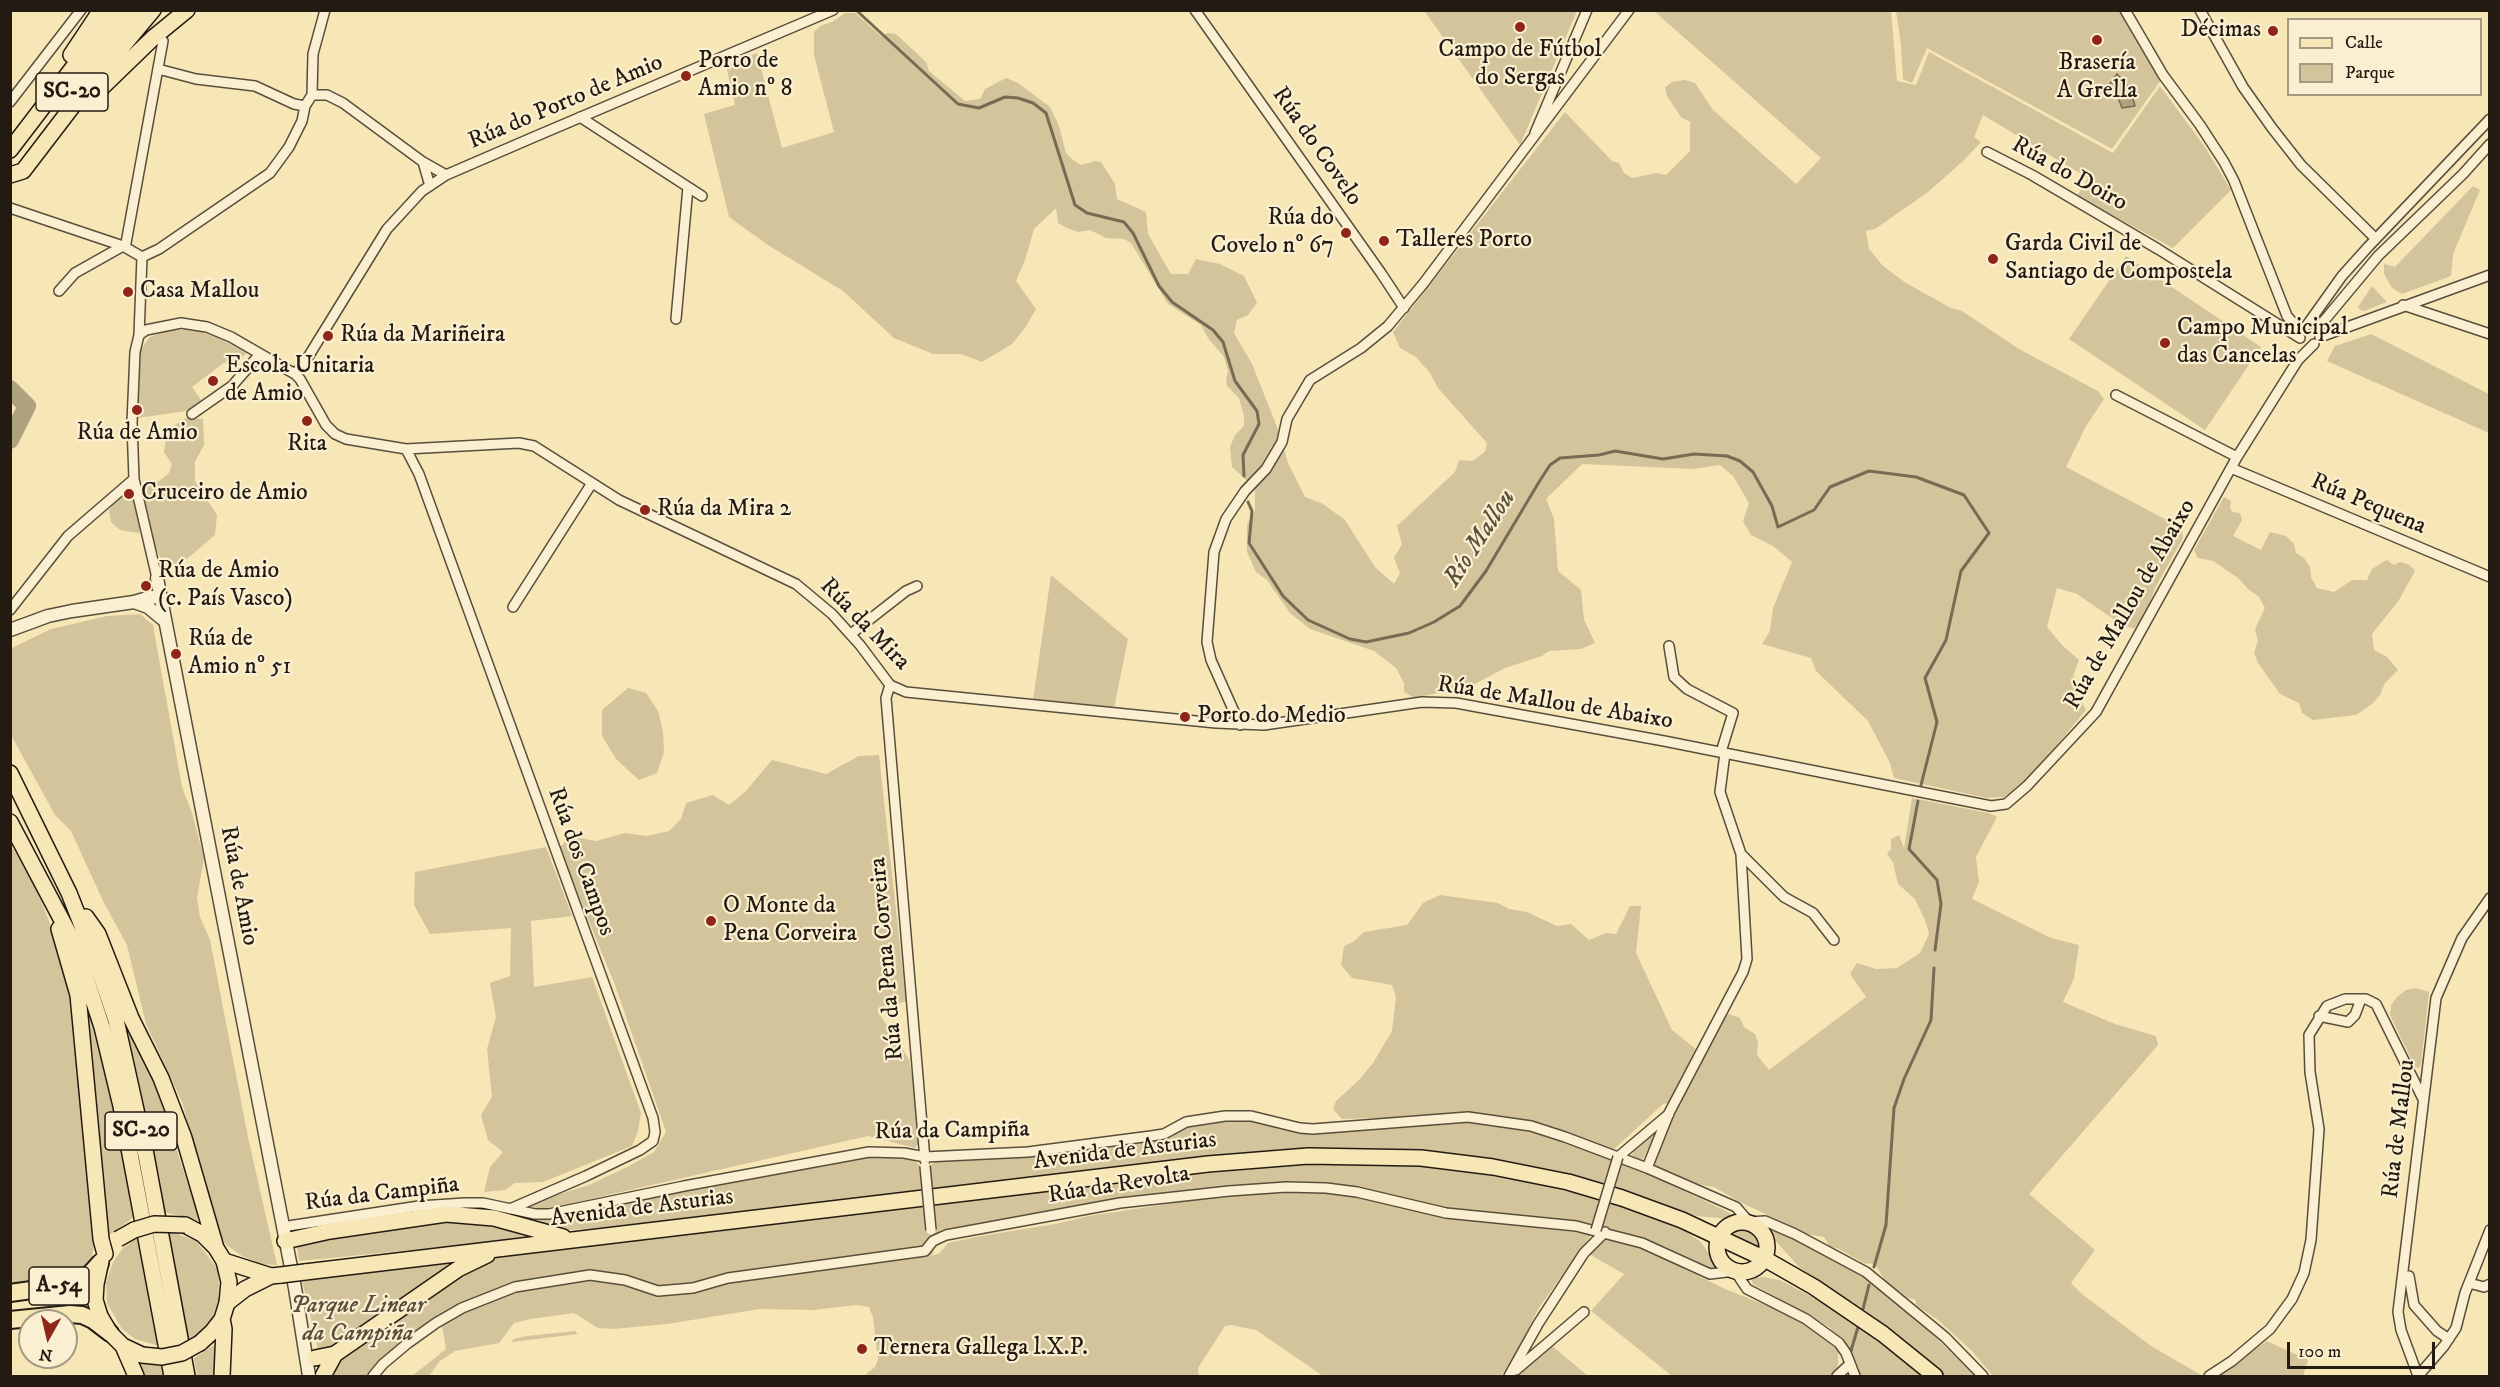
<!DOCTYPE html>
<html>
<head>
<meta charset="utf-8">
<style>
  body { margin:0 }
  #map { position:relative; width:2500px; height:1387px; overflow:hidden; background:#f7e7b7; font-family:"IM FELL DW Pica",serif }
  canvas { display:block }
  .frame { position:absolute; inset:0; border:12px solid #231b12; pointer-events:none }
  .legend { position:absolute; left:2287px; top:18px; width:195px; height:78px; box-sizing:border-box; background:#faefd0; border:2px solid #a49a84; margin:0; padding:8px 10px; list-style:none; font-size:18px; color:#231b12 }
  .legend li { display:flex; align-items:center; gap:12px; height:30px }
  .legend b { width:30px; border:2px solid #a49a84 }
  .north { position:absolute; left:18px; top:1309px; width:60px; height:60px; box-sizing:border-box; background:#faefd0; border:2px solid #a49a84; border-radius:50%; rotate:188deg; font-size:16px; font-weight:700; line-height:24px; text-align:center; color:#231b12 }
  .north::after { content:''; display:block; margin:auto; width:21px; height:27px; background:#8f2418; clip-path:polygon(50% 0,100% 100%,50% 72%,0 100%) }
  .scale { position:absolute; left:2287px; top:1342px; width:148px; height:27px; box-sizing:border-box; border:3px solid #231b12; border-top:0; padding-left:8px; font-size:18px; line-height:21px; white-space:nowrap; color:#231b12; -webkit-text-stroke:4px #faefd0; paint-order:stroke }
</style>
</head>
<body>
<div id="map">
<canvas width="2500" height="1387"></canvas>
<div class="frame"></div>
<ul class="legend">
<li><b style="height:8px;background:#f7e7b7"></b>Calle</li>
<li><b style="height:16px;background:#d3c49b"></b>Parque</li>
</ul>
<div class="north">N</div>
<div class="scale">100 m</div>
</div>
<script>
const g = document.querySelector('canvas').getContext('2d');
g.lineJoin = 'round';
function fillPath(path, color) { g.fillStyle = color; g.fill(path, 'evenodd'); }
const toPath = rows => new Path2D(rows.map(r => 'M' + r).join(''));
function stroke(path, color, width, dash) { g.strokeStyle = color; g.lineWidth = width; g.lineCap = dash ? 'butt' : 'round'; g.setLineDash(dash || []); g.stroke(path); }
function drawText(font, color, halo, rows, align = 'center') {
  g.font = font + ' "IM FELL DW Pica",serif'; g.lineWidth = 4.5; g.setLineDash([]); g.textBaseline = 'middle'; g.strokeStyle = halo; g.fillStyle = color; for (const [text, x, y, turn = 0] of rows) {
    g.save(); g.translate(x, y); g.rotate((+turn || 0) * Math.PI / 180); g.textAlign = isNaN(turn) ? turn : align; if (halo) g.strokeText(text, 0, 0); g.fillText(text, 0, 0); g.restore();
  }
}
const green = toPath([
  [1426,11,1577,11,1520,145,1425,12],
  [1654,11,1891,11,1897,81,1916,85,1929,52,2113,153,2160,86,2205,147,2231,190,2173,248,2077,196,2088,178,1983,115,1974,137,1981,142,1963,161,1928,192,1875,229,1866,231,1869,249,1883,266,1906,283,1951,308,1962,311,2019,349,2098,391,2104,399,2086,426,2066,467,2182,528,2183,538,2155,588,2148,609,2135,628,2125,627,2077,594,2057,588,2047,627,2062,645,2079,660,2073,676,2077,694,2086,710,2027,781,2004,797,1987,798,1894,778,1890,763,1868,721,1816,671,1811,658,1762,644,1770,631,1773,608,1792,562,1773,546,1751,535,1743,521,1749,503,1733,476,1720,465,1694,469,1582,464,1546,499,1554,519,1558,571,1581,590,1584,620,1595,643,1581,649,1549,651,1542,656,1505,668,1473,685,1415,698,1404,692,1404,683,1396,668,1374,651,1310,629,1290,613,1267,580,1256,572,1247,552,1247,524,1255,511,1255,488,1232,467,1230,447,1235,435,1244,426,1244,416,1239,398,1227,386,1226,381,1228,371,1224,357,1208,338,1201,325,1168,304,1131,243,1124,239,1106,238,1090,230,1078,232,1067,228,1058,223,1056,208,1034,229,1025,260,1016,281,1036,309,1025,328,1012,344,982,362,961,354,933,354,894,338,843,291,768,245,729,217,704,114,735,105,726,66,757,53,782,148,834,132,814,55,814,32,820,26,832,22,845,13,855,13,881,36,888,33,896,34,926,62,929,71,965,101,980,99,985,89,1006,78,1018,83,1050,107,1059,126,1066,153,1073,160,1081,165,1095,161,1101,162,1115,184,1117,199,1146,212,1148,234,1171,274,1188,274,1196,259,1220,264,1244,276,1257,303,1248,315,1237,320,1234,333,1252,364,1279,432,1288,463,1305,497,1323,504,1345,520,1375,567,1394,584,1400,573,1394,558,1402,544,1397,526,1455,472,1459,460,1472,461,1485,452,1487,443,1438,388,1430,373,1416,357,1400,348,1393,332,1565,112,1612,161,1619,163,1624,173,1632,178,1656,173,1666,175,1690,151,1690,122,1681,117,1667,96,1665,87,1672,82,1685,80,1695,83,1713,110,1796,184,1821,158],
  [1896,11,2119,11,2161,80,2112,149,1927,48,1912,83,1903,79,1901,45],
  [2473,186,2480,190,2453,254,2451,276,2402,294,2392,288,2384,274,2384,264,2395,267],
  [2126,256,2261,347,2205,430,2069,339],
  [2372,286,2387,302,2364,311,2360,310,2358,307],
  [171,329,199,331,219,338,246,353,231,370,225,362,192,387,201,400,187,411,138,418,141,349,150,337],
  [2371,334,2489,394,2489,433,2327,361,2335,346],
  [186,418,203,419,204,445,195,462,195,481,217,515,215,535,188,558,170,569,165,568,155,546,140,487,144,481,159,481,169,473,172,464,164,452,166,439,172,427],
  [130,491,133,491,141,520,139,533,120,530,111,522,109,510,117,499],
  [2224,497,2231,501,2230,507,2232,512,2240,513,2242,520,2233,536,2261,550,2270,532,2286,536,2294,544,2296,553,2304,558,2310,567,2311,577,2317,588,2334,592,2352,580,2367,580,2372,569,2387,560,2394,565,2400,562,2410,565,2415,571,2399,600,2372,634,2374,650,2387,657,2398,670,2385,683,2380,695,2372,704,2356,715,2313,720,2302,713,2299,703,2280,694,2258,663,2254,653,2258,641,2255,629,2265,608,2259,597,2248,589,2238,578,2213,561,2198,558,2194,550],
  [1051,575,1128,639,1114,708,1033,700],
  [140,614,153,625,182,787,192,813,204,858,197,898,200,917,210,940,248,1137,277,1265,262,1264,242,1256,225,1244,218,1230,182,1102,146,1024,127,945,104,903,71,831,55,815,11,735,10,649,51,629,107,616],
  [628,688,646,693,658,711,663,731,664,752,657,773,639,780,616,759,602,736,602,710],
  [879,755,906,1001,878,1012,909,1059,915,1092,919,1143,915,1148,868,1136,546,1209,536,1210,522,1206,589,1185,629,1166,654,1152,666,1132,615,985,559,848,566,841,574,837,596,841,625,833,647,836,669,831,681,819,686,803,713,795,729,805,746,791,772,760,826,774,859,756],
  [1912,798,1989,813,1997,817,1976,857,1979,882,1972,899,2051,938,2079,945,2074,978,2063,1002,2115,1024,2156,1036,2158,1045,2029,1194,2095,1250,2071,1283,2082,1294,2151,1346,2201,1375,2199,1376,1993,1376,1972,1351,1938,1320,1917,1306,1915,1299,1907,1298,1888,1286,1877,1267,1871,1263,1866,1264,1837,1248,1830,1247,1824,1237,1807,1234,1738,1201,1714,1187,1697,1184,1655,1168,1652,1164,1677,1109,1664,1103,1612,1151,1625,1163,1726,1211,1733,1215,1730,1219,1696,1216,1596,1182,1517,1163,1432,1151,1351,1148,1281,1150,1197,1158,593,1229,565,1230,493,1215,294,1231,295,1228,443,1208,493,1208,524,1216,870,1155,911,1159,920,1165,931,1165,935,1162,1013,1156,1152,1139,1160,1140,1170,1138,1185,1128,1203,1121,1254,1120,1322,1134,1387,1126,1375,1118,1342,1119,1333,1109,1336,1101,1359,1080,1373,1063,1392,1031,1396,997,1392,985,1352,978,1341,965,1344,946,1353,942,1364,932,1407,925,1423,903,1440,895,1498,903,1509,909,1527,912,1557,926,1571,924,1589,940,1606,933,1616,934,1630,906,1641,906,1636,953,1672,1030,1697,1050,1712,1023,1729,1014,1740,1018,1744,1027,1755,1034,1758,1042,1757,1055,1769,1070,1866,997,1850,974,1857,963,1876,969,1897,968,1920,953,1929,934,1925,920,1915,899,1898,884,1893,862,1887,854,1891,849,1891,839,1899,835,1904,848],
  [10,843,38,893,63,957,71,986,96,1234,92,1257,82,1270,65,1278,11,1284],
  [546,847,572,916,531,921,534,987,592,977,641,1113,638,1131,632,1146,543,1182,515,1183,505,1190,484,1192,490,1167,503,1152,488,1140,481,1115,492,1097,487,1049,496,1017,490,983,510,976,511,928,430,934,414,905,415,872],
  [2415,988,2429,992,2421,1064,2419,1068,2415,1067,2390,1015,2391,1005,2397,997,2406,990],
  [122,1006,160,1099,200,1221,164,1212,160,1179],
  [88,1009,94,1023,109,1081,134,1217,109,1235],
  [1658,1129,1642,1161,1633,1160,1631,1157,1635,1149],
  [1322,1162,1446,1168,1527,1182,1583,1195,1631,1209,1685,1231,1701,1242,1718,1268,1715,1270,1666,1247,1590,1223,1443,1207,1392,1194,1299,1181,1214,1188,1089,1204,940,1230,932,1256,940,1253,948,1243,981,1236,1055,1224,1089,1216,1187,1201,1265,1193,1337,1193,1456,1219,1592,1234,1538,1309,1518,1350,1501,1376,1323,1376,1256,1330,1231,1325,1225,1326,1198,1368,1199,1376,867,1376,867,1373,875,1367,878,1360,873,1317,869,1307,856,1305,813,1310,760,1309,667,1324,614,1329,598,1328,574,1313,531,1319,514,1323,499,1343,455,1351,440,1361,429,1376,412,1376,446,1349,440,1314,392,1352,368,1376,324,1376,302,1280,1130,1181],
  [466,1220,533,1234,535,1238,299,1261,297,1245,420,1221],
  [1739,1230,1749,1230,1755,1234,1761,1241,1761,1248,1732,1233],
  [169,1231,196,1241,217,1268,219,1279,218,1302,212,1318,199,1334,187,1342],
  [1772,1231,1779,1231,1794,1238,1862,1275,1930,1332,1976,1376,1945,1376,1917,1351,1873,1316,1799,1267,1773,1238],
  [140,1236,159,1346,135,1339,122,1329,107,1303,106,1283,113,1262,123,1248],
  [1604,1239,1636,1245,1725,1289,1773,1308,1812,1329,1838,1350,1838,1363,1836,1372,1830,1376,1672,1376,1591,1311,1624,1274,1589,1254],
  [1763,1277,1780,1280,1829,1306,1874,1338,1922,1376,1860,1376,1847,1345,1829,1327,1753,1284,1751,1278],
  [575,1331,578,1334,512,1342,513,1339,527,1336],
  [2267,1341,2308,1360,2303,1376,2216,1376],
  [216,1344,216,1376,197,1376,194,1358],
  [1551,1345,1588,1376,1518,1376],
  [135,1361,164,1365,166,1376,141,1376]
]);
const water = toPath([
  [2117,74,2130,88,2135,106,2122,108,2117,95,2109,85,2117,74]
]);
const stream = toPath([
  [856,10,958,104,979,108,1005,97,1018,98,1033,103,1046,113,1075,205,1087,213,1124,222,1133,233,1159,286,1172,302,1213,330,1223,342,1235,381,1257,411,1259,424,1243,455,1244,476],
  [1248,502,1252,511,1249,543,1283,596,1308,620,1350,639,1366,642,1409,633,1434,622,1460,606,1486,571,1539,482,1550,465,1560,458,1599,455,1615,451,1663,459,1694,454,1727,456,1740,461,1753,472,1772,506,1778,527,1814,510,1830,487,1869,471,1916,477,1964,495,1989,533,1961,571,1946,640,1925,678,1937,722,1921,785],
  [1918,801,1909,849,1937,880,1941,904,1935,950],
  [1874,1267,1886,1225,1894,1108,1904,1079,1931,1020,1934,968],
  [1863,1309,1869,1285],
  [1850,1354,1858,1327]
]);
const river = toPath([
  [10,389,27,406,10,440]
]);
const minor = toPath([
  [1195,10,1381,273,1404,308],
  [2125,10,2163,75,2200,125,2224,162,2234,181,2287,316,2295,325],
  [2200,10,2243,87,2272,128,2301,165,2375,238],
  [158,69,196,79,255,86,294,104,305,106],
  [312,95,313,54,325,10],
  [10,102,81,10],
  [580,117,702,196],
  [1535,133,1587,10],
  [1987,152,2032,175,2158,249,2300,338],
  [423,162,430,186],
  [10,208,123,246,142,257],
  [142,257,159,249,270,173,289,147,302,121,305,106,312,95,327,95,343,103,423,162,446,175],
  [142,257,139,335,135,352,132,423,134,479,157,578],
  [59,291,75,273,123,246,126,243,163,41],
  [2403,305,2490,334],
  [676,319,688,187],
  [2307,325,2342,276,2368,247,2490,119],
  [2318,328,2378,256,2463,174,2490,144],
  [139,335,146,330,181,323,207,327,231,337,295,374,300,379,326,425,335,434,346,439,406,449,519,443,534,446,619,500,796,584,832,614,860,645,890,685,906,692,1216,723,1264,725,1422,702,1456,703,1664,741,1991,806,2006,804,2027,786,2096,712,2237,457,2298,360,2314,344],
  [2320,337,2490,275],
  [295,374,305,362,387,229,422,191,446,175,534,137,833,10],
  [2116,395,2237,457],
  [192,414,232,386,260,354],
  [406,449,419,474,653,1118,655,1132,653,1141,640,1150,586,1176,510,1209],
  [2231,468,2490,577],
  [513,607,592,483],
  [10,610,68,536,134,479],
  [851,634,906,591,917,586],
  [1669,646,1674,677,1687,689,1733,713,1721,752],
  [890,685,886,698,925,1160],
  [1240,725,1211,660,1207,642,1214,552,1226,519,1245,491,1266,469,1282,442,1287,419,1310,380,1361,348,1388,326,1423,284,1629,10],
  [1741,854,1784,897,1813,913,1834,940],
  [2319,1016,2348,1022,2355,1015,2361,999],
  [1618,1157,1669,1114],
  [1647,1168,1669,1113,1743,972,1747,959,1741,854,1720,792,1725,753],
  [282,1227,419,1206,465,1203,483,1203,535,1214,549,1214,684,1186,869,1152,904,1153,925,1157,1028,1152,1151,1136,1164,1134,1186,1122,1225,1116,1251,1116,1300,1128,1313,1129,1468,1117,1531,1126,1565,1137,1647,1168,1736,1207,1749,1222,1765,1221,1795,1234,1866,1272,1945,1337,1983,1376],
  [2409,1276,2414,1305,2437,1331,2449,1339],
  [2469,1283,2484,1287,2490,1284],
  [1516,1370,1584,1312],
  [373,1376,383,1364,408,1343,436,1323,462,1308,515,1287,590,1275,625,1280,658,1291,693,1288,728,1278,925,1251,933,1241,946,1235,1120,1203,1229,1191,1286,1187,1326,1188,1357,1192,1446,1213,1576,1226,1642,1243,1710,1274,1735,1271,1747,1289,1806,1319,1839,1343,1846,1353,1855,1376],
  [1509,1376,1538,1324,1584,1253,1605,1232],
  [1837,1376,1850,1364],
  [2209,1376,2232,1361,2270,1329,2292,1299,2304,1273,2311,1240,2319,1129,2310,1072,2309,1035,2327,1006,2345,999,2366,999,2376,1004,2423,1099],
  [2418,1376,2401,1330,2398,1312,2436,998,2462,938,2490,898],
  [2418,1376,2444,1346,2456,1328,2465,1293,2490,1230]
]);
const tertiary = toPath([
  [157,578,295,1288,309,1376],
  [134,602,148,607,165,621],
  [10,630,48,616,72,611,134,602,151,597,161,598]
]);
const primary = toPath([
  '1717 1247a25 25 0 1 1 50 0a25 25 0 1 1-50 0Z',
  [285,1241,330,1231,446,1214,494,1218,563,1237],
  [224,1261,271,1276],
  [305,1272,1208,1164,1308,1156,1421,1158,1493,1167,1568,1182,1622,1198,1682,1220,1765,1259,1814,1287,1883,1334,1935,1376],
  [227,1303,245,1289,271,1276,281,1275],
  [315,1358,335,1354,458,1269,487,1255],
  [323,1376,335,1354]
]);
const trunk = toPath([
  [71,55,101,10],
  [71,93,134,10],
  [93,96,154,37,187,10],
  [10,150,117,10],
  [10,175,23,171,72,107,153,10],
  [10,773,69,893,96,961,116,1020,146,1155,187,1376],
  [10,822,75,945,102,1027,121,1106,172,1376],
  [86,917,98,934,131,1018,161,1078,184,1138,216,1248],
  [59,929,78,995,101,1239,105,1254],
  [185,1225,202,1234,216,1248,224,1261,229,1282,227,1303,222,1319,212,1332,200,1343],
  [101,1261,96,1284,95,1300,100,1316,110,1333,123,1346,142,1355],
  [222,1319,224,1329,222,1376],
  [123,1346,136,1376]
]);
const motorway = toPath([
  [10,1293,67,1285,90,1274,100,1263],
  [10,1320,70,1314,82,1315,93,1320,110,1333]
]);
const minorBridge = toPath([
  [925,1166,931,1230],
  [1596,1230,1618,1157]
]);
const primaryBridge = toPath([
  [281,1275,305,1272]
]);
const trunkBridge = toPath([
  [118,1239,134,1230,154,1224,185,1225],
  [142,1355,162,1357,182,1353,200,1343]
]);
const markers = [
  [1520,27,6,"#8f2418"],
  [2273,31,6,"#8f2418"],
  [2097,40,6,"#8f2418"],
  [686,76,6,"#8f2418"],
  [1346,233,6,"#8f2418"],
  [1384,241,6,"#8f2418"],
  [1993,259,6,"#8f2418"],
  [128,292,6,"#8f2418"],
  [328,336,6,"#8f2418"],
  [2165,343,6,"#8f2418"],
  [213,381,6,"#8f2418"],
  [137,410,6,"#8f2418"],
  [307,421,6,"#8f2418"],
  [129,494,6,"#8f2418"],
  [645,510,6,"#8f2418"],
  [146,586,6,"#8f2418"],
  [176,654,6,"#8f2418"],
  [1185,717,6,"#8f2418"],
  [711,921,6,"#8f2418"],
  [862,1349,6,"#8f2418"]
];
const shields = [
  [72,92,72],
  [141,1131,72],
  [59,1286,60]
];
const shieldNames = [
  ["SC-20",72,92],
  ["SC-20",141,1131],
  ["A-54",59,1286]
];
const poiNames = [
  ["Décimas",2261,31,"right"],
  ["Campo de Fútbol",1520,51,"center"],
  ["do Sergas",1520,79,"center"],
  ["Porto de",698,62],
  ["Amio nº 8",698,90],
  ["Brasería",2097,64,"center"],
  ["A Grella",2097,92,"center"],
  ["Rúa do",1334,219,"right"],
  ["Covelo nº 67",1334,247,"right"],
  ["Talleres Porto",1396,241],
  ["Garda Civil de",2005,245],
  ["Santiago de Compostela",2005,273],
  ["Casa Mallou",140,292],
  ["Campo Municipal",2177,329],
  ["das Cancelas",2177,357],
  ["Rúa da Mariñeira",340,336],
  ["Escola Unitaria",225,367],
  ["de Amio",225,395],
  ["Rúa de Amio",137,434,"center"],
  ["Rita",307,445,"center"],
  ["Cruceiro de Amio",141,494],
  ["Rúa da Mira 2",657,510],
  ["Rúa de Amio",158,572],
  ["(c. País Vasco)",158,600],
  ["Rúa de",188,640],
  ["Amio nº 51",188,668],
  ["Porto do Medio",1197,717],
  ["O Monte da",723,907],
  ["Pena Corveira",723,935],
  ["Ternera Gallega l.X.P.",874,1349]
];
const streetNames = [
  ["Rúa do Porto de Amio",566,103,-23],
  ["Rúa do Covelo",1316,147,55],
  ["Rúa do Doiro",2069,175,29],
  ["Rúa Pequena",2368,505,23],
  ["Rúa de Mallou de Abaixo",2131,605,-60],
  ["Rúa da Mira",864,625,46],
  ["Rúa de Mallou de Abaixo",1555,704,9],
  ["Rúa dos Campos",580,862,70],
  ["Rúa de Amio",238,886,79],
  ["Rúa da Pena Corveira",888,959,-95],
  ["Rúa de Mallou",2400,1129,-83],
  ["Rúa da Campiña",952,1132,-1],
  ["Avenida de Asturias",1125,1152,-7],
  ["Rúa da Revolta",1119,1186,-9],
  ["Rúa da Campiña",382,1195,-7],
  ["Avenida de Asturias",642,1209,-7]
];
const parkNames = [
  ["Parque Linear",358,1307],
  ["da Campiña",358,1335]
];
const waterNames = [
  ["Río Mallou",1481,539,-57]
];
fillPath(green, '#d3c49b');
fillPath(water, '#afa27f');
stroke(water, '#776c53', 1.5);
stroke(stream, '#776c53', 3);
stroke(river, '#afa27f', 18);
stroke(minor, '#584e3b', 12);
stroke(tertiary, '#584e3b', 15);
stroke(primary, '#231b12', 18);
stroke(trunk, '#231b12', 18);
stroke(motorway, '#231b12', 20);
stroke(minor, '#faefd0', 9);
stroke(tertiary, '#faefd0', 12);
stroke(primary, '#f7e7b7', 15);
stroke(trunk, '#f7e7b7', 15);
stroke(motorway, '#f7e7b7', 16);
stroke(minorBridge, '#584e3b', 12, []);
stroke(primaryBridge, '#231b12', 18, []);
stroke(trunkBridge, '#231b12', 18, []);
stroke(minorBridge, '#faefd0', 9);
stroke(primaryBridge, '#f7e7b7', 15);
stroke(trunkBridge, '#f7e7b7', 15);
for (const [x, y, r, color] of markers) { const dot = new Path2D(); dot.arc(x, y, r, 0, 2 * Math.PI); g.fillStyle = color; g.fill(dot); stroke(dot, '#faefd0', 2); }
for (const [x, y, w] of shields) { const box = new Path2D(); box.roundRect(x - w / 2, y - 19, w, 38, 4.5); g.fillStyle = '#faefd0'; g.fill(box); stroke(box, '#231b12', 1.5); }
drawText('bold 22px', '#231b12', null, shieldNames);
drawText('24px', '#231b12', '#faefd0', poiNames, 'left');
drawText('24px', '#231b12', '#faefd0', streetNames);
drawText('italic 24px', '#584e3b', '#faefd0', parkNames);
drawText('italic 26px', '#5b513e', '#faefd0', waterNames);
</script>
</body>
</html>
